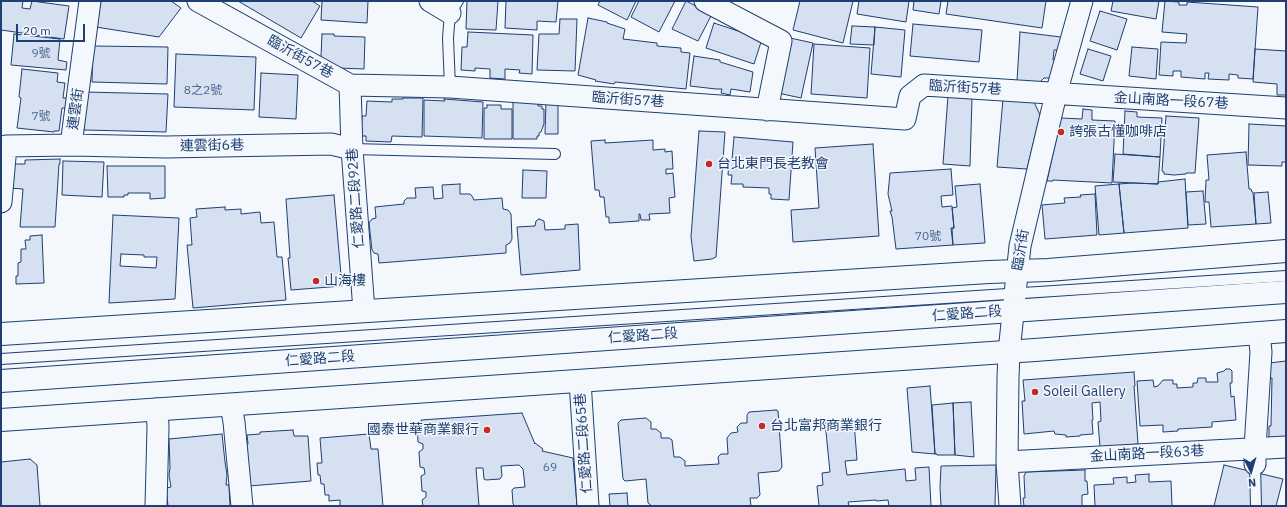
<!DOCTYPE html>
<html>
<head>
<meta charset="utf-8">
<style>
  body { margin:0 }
  #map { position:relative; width:1287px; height:507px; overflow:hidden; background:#f4f7fb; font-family:"IBM Plex Sans",sans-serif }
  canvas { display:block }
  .frame { position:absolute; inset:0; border:2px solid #1d3f73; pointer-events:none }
  .north { position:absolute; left:1231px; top:451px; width:40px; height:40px; -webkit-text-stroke:3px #f4f7fb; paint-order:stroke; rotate:175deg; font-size:11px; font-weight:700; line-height:16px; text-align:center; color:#1d3f73 }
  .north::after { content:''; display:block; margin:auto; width:14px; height:18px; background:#1d3f73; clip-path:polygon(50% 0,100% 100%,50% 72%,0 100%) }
  .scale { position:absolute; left:16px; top:24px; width:69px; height:18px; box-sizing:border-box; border:2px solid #1d3f73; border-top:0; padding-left:5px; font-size:12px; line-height:14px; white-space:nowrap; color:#1d3f73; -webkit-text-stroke:3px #f4f7fb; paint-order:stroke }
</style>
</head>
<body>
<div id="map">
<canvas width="1287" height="507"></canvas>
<div class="frame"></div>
<div class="north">N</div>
<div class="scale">20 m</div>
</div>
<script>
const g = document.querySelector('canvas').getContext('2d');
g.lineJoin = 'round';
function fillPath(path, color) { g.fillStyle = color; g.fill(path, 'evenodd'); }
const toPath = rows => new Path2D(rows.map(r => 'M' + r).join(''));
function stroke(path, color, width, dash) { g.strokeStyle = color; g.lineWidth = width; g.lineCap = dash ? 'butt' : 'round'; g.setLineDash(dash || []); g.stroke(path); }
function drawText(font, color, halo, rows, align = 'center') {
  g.font = font + ' "IBM Plex Sans","Noto Sans TC",sans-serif'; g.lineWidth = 3; g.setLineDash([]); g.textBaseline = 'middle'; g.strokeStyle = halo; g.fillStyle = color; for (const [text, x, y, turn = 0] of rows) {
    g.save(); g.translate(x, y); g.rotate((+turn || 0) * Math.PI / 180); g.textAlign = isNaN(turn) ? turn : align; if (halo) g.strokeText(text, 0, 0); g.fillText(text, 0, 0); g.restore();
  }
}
const building = toPath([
  [1,1,23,1,22,8,30,9,32,1,69,6,64,39,1,30,1,1],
  [101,1,171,1,181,8,159,37,96,27,101,1],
  [238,1,312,1,320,6,301,38,238,1],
  [322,1,368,1,367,23,321,20,322,1],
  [467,1,498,1,496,30,466,29,467,1],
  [506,1,558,1,556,22,537,21,537,30,505,28,506,1],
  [600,1,636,1,627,20,598,5,600,1],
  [639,1,675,1,659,32,631,17,639,1],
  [686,1,712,14,698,41,672,29,686,1],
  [800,1,853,1,843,43,793,30,800,1],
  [859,1,909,1,906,22,857,14,859,1],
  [914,1,941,1,939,14,913,10,914,1],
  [948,1,1046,1,1042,28,946,14,948,1],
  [1113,1,1159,1,1156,19,1111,11,1113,1],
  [1165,1,1179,2,1179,5,1187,5,1187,2,1258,7,1253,79,1238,78,1238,75,1229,74,1229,80,1208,79,1209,73,1205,73,1205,79,1181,77,1181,71,1173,71,1173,76,1159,75,1161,42,1186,43,1187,34,1162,32,1165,1],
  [1100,11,1127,19,1117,50,1090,41,1100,11],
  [588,18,607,22,607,23,625,29,623,39,657,43,657,46,681,48,681,52,690,53,686,89,615,82,614,84,595,81,596,80,578,75,588,18],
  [560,19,577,19,575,71,537,70,539,34,559,34,560,19],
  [714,23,762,39,754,64,706,48,714,23],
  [913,24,982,30,979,62,910,56,913,24],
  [852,26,875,27,874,45,850,44,852,26],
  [875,27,905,30,901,77,871,74,875,27],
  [468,32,533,35,532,74,519,73,520,70,505,69,505,79,490,78,490,69,475,68,475,71,461,70,462,47,467,47,468,32],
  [1020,32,1061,37,1059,50,1054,50,1053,60,1056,60,1050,78,1044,78,1039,83,1017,81,1020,32],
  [14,34,60,39,58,60,67,62,66,70,11,65,14,34],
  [322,34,334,34,334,36,365,37,364,69,338,68,321,57,322,34],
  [790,38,813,43,801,98,778,93,790,38],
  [814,44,870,48,867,98,811,94,814,44],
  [93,46,168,47,167,84,92,82,93,46],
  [1132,47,1158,49,1156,79,1129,76,1132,47],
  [1088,49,1111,56,1103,81,1080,74,1088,49],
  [1255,49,1286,51,1286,95,1277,95,1277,84,1253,82,1255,49],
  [176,54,256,57,254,110,174,107,176,54],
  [694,56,720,60,720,62,753,72,750,92,731,89,730,95,721,93,722,89,716,89,690,86,694,56],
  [22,69,58,73,57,82,65,83,63,98,68,98,67,108,62,108,59,131,54,131,54,132,17,128,21,98,19,97,22,69],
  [261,73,298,75,296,119,259,117,261,73],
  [85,92,168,94,166,132,84,130,85,92],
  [948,96,972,98,970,166,943,164,948,96],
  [403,98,423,98,422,137,392,136,391,142,366,141,366,136,361,136,362,116,366,116,367,101,392,102,392,99,403,99,403,98],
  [444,99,483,102,482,138,424,136,424,100,445,101,444,99],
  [1003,99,1034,102,1040,115,1027,169,997,167,1003,99],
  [513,100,538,100,538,106,542,106,542,109,544,109,544,124,541,132,539,133,539,136,537,136,537,139,513,139,513,100],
  [546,101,558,101,558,134,545,134,546,101],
  [487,105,501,105,501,109,512,109,512,139,484,139,484,108,487,108,487,105],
  [1083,109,1092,110,1092,120,1115,121,1112,183,1053,180,1053,181,1047,181,1061,118,1082,119,1083,109],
  [1125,111,1137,112,1137,117,1162,118,1160,157,1123,154,1125,111],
  [1166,116,1199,118,1195,173,1186,173,1186,174,1174,175,1164,174,1164,172,1162,171,1166,116],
  [1249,124,1286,126,1286,162,1282,162,1282,166,1248,165,1249,124],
  [699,131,725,132,716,257,712,259,694,261,691,237,699,131],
  [734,137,793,142,789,200,771,199,771,194,769,194,769,188,743,187,743,184,731,184,732,175,728,175,729,160,732,160,734,137],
  [605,140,605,143,653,140,653,150,665,149,665,152,672,151,673,169,666,169,666,174,673,173,675,197,669,198,670,213,649,214,650,220,641,220,640,214,639,214,639,221,609,223,609,217,606,217,604,197,600,197,599,190,595,190,591,141,605,140],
  [873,144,879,236,793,242,791,210,819,208,815,148,873,144],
  [1246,152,1249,189,1251,189,1252,192,1253,192,1256,224,1211,227,1209,202,1205,202,1206,180,1209,180,1207,155,1246,152],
  [1115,154,1160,157,1158,184,1113,182,1115,154],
  [60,159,60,164,59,164,55,227,20,227,23,189,9,188,14,164,25,164,25,160,60,159],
  [63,161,104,162,102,197,62,195,63,161],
  [107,166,165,166,165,198,150,199,150,193,128,193,128,195,124,195,124,197,108,197,107,166],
  [951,169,953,195,941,196,942,207,952,206,954,228,951,228,953,245,896,249,892,217,890,211,892,211,888,194,890,173,951,169],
  [523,170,547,171,546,198,522,198,523,170],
  [1185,179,1188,228,1124,233,1119,184,1132,183,1158,184,1158,182,1185,179],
  [460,184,460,194,470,194,472,196,474,200,502,198,503,209,508,210,511,214,512,239,510,243,506,245,506,253,379,263,378,254,374,253,372,250,369,223,372,219,376,218,375,207,404,204,404,201,407,198,416,198,415,188,433,187,434,199,443,198,442,185,460,184],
  [980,184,985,243,953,245,952,228,954,228,952,208,957,207,955,186,980,184],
  [1119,184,1124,233,1099,235,1095,186,1119,184],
  [1203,191,1206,224,1188,225,1186,192,1203,191],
  [1268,192,1271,223,1256,224,1254,193,1268,192],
  [1095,194,1097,235,1045,239,1042,205,1065,203,1064,198,1081,197,1080,195,1095,194],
  [334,195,342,286,291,290,288,258,290,258,286,199,334,195],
  [225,207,225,210,241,209,241,214,260,212,261,223,274,222,277,257,282,257,286,300,193,308,187,245,192,245,190,218,197,217,196,209,225,207],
  [113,215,179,218,175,299,109,303,113,215],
  [121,254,144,255,144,257,157,257,156,268,120,266,121,254],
  [539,219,544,221,545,230,565,229,565,225,578,224,580,270,521,275,517,227,535,226,536,221,539,219],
  [42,235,44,283,16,284,16,276,18,276,18,263,21,262,21,249,26,249,25,240,30,240,30,236,42,235],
  [1286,361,1286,438,1269,440,1269,426,1271,426,1272,378,1269,378,1269,363,1286,361],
  [1226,369,1230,369,1232,371,1232,383,1230,383,1231,397,1234,396,1236,420,1212,422,1212,427,1178,429,1178,431,1163,432,1163,425,1140,426,1137,381,1153,380,1154,387,1158,386,1163,380,1173,380,1173,384,1177,384,1177,388,1193,387,1193,383,1197,383,1198,378,1206,378,1206,382,1218,382,1217,373,1224,371,1226,369],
  [1134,372,1135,386,1134,386,1138,444,1100,447,1098,422,1101,421,1100,402,1092,403,1093,420,1092,420,1093,434,1080,435,1080,436,1066,437,1066,435,1055,434,1054,431,1024,434,1022,401,1025,401,1023,380,1134,372],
  [930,386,935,454,912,452,907,388,930,386],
  [971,402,974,457,955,455,953,403,971,402],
  [953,403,955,455,937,455,937,454,935,454,932,405,953,403],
  [776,410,778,411,782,467,779,471,758,473,760,495,757,498,750,498,751,506,652,506,648,503,646,479,625,481,623,479,618,423,621,420,646,418,651,422,651,429,656,429,661,433,661,438,669,438,672,440,674,457,680,457,685,461,685,466,719,464,718,457,721,454,728,454,727,438,731,433,738,432,737,427,741,423,747,423,747,415,749,412,776,410],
  [522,413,535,444,535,443,543,449,542,451,573,458,577,506,515,506,513,504,512,490,514,488,525,487,523,469,519,465,501,466,502,476,500,479,486,480,484,479,483,468,476,468,479,506,423,506,422,500,426,497,426,492,422,491,421,476,425,474,424,468,420,467,419,452,423,449,423,444,418,442,417,426,422,425,421,420,522,413],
  [841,420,841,423,854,422,857,460,845,461,847,475,905,469,906,481,916,480,915,468,929,467,931,506,889,506,888,500,876,501,876,500,848,502,849,506,819,506,817,486,823,485,822,473,830,472,825,422,841,420],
  [293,430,294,436,308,436,311,481,249,486,246,444,248,444,247,435,260,434,260,432,293,430],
  [222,434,225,462,227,475,226,485,229,485,230,506,168,506,166,488,171,487,169,475,170,468,169,439,222,434],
  [369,434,371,449,378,449,383,506,340,506,340,500,329,501,329,495,325,495,324,484,321,484,320,475,318,475,317,463,322,463,320,438,369,434],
  [30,459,37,465,40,506,1,506,1,462,30,459],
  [996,465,995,506,941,506,940,488,941,466,996,465],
  [1224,465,1283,479,1276,506,1214,506,1224,465],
  [1085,470,1085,481,1087,481,1088,494,1082,495,1082,506,1088,506,1024,506,1023,498,1025,498,1024,476,1026,472,1085,470],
  [1149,474,1149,482,1171,481,1172,506,1095,506,1094,485,1114,484,1113,478,1127,477,1127,483,1136,482,1135,475,1149,474],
  [627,493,628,506,610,506,609,494,627,493]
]);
const lane = toPath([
  [450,87,448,38,450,13,458,1],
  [352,149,555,154],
  [1,359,1286,276],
  [1255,464,1256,506]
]);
const street = toPath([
  [198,1,350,85,450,87,905,119,910,96,924,85,1286,108],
  [430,1,450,13],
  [705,1,781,41,767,110],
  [350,85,352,149,364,311],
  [71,145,166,147,331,144,352,149],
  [1,202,6,146,71,145,90,1],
  [580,381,588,506],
  [231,405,234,422,242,506],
  [1007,462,1286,447],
  [1255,464,1255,448,1261,352,1259,333],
  [156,506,158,427,157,409],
  [1010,506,1007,462,1008,378,1009,352,1020,246,1056,94,1082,1]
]);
const secondary = toPath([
  [1,334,989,272,1048,270,1286,251],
  [1,381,1286,292],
  [1,420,1035,350,1286,331]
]);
const markers = [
  [1061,132,4,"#c62828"],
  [709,164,4,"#c62828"],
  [316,281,4,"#c62828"],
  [1035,392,4,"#c62828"],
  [762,426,4,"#c62828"],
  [487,430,4,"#c62828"]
];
const numberNames = [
  ["9號",41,54],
  ["8之2號",203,91],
  ["7號",41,117],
  ["70號",928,237],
  ["69",550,468]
];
const streetNames = [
  ["臨沂街57巷",300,57,29],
  ["臨沂街57巷",965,88,3],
  ["臨沂街57巷",628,100,4],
  ["金山南路一段67巷",1171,101,3],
  ["連雲街",76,109,-82],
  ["連雲街6巷",212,146,-1],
  ["仁愛路二段92巷",356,198,-94],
  ["臨沂街",1021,250,-81],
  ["仁愛路二段",967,314,-4],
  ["仁愛路二段",643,336,-4],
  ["仁愛路二段",320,359,-4],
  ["仁愛路二段65巷",584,443,-94],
  ["金山南路一段63巷",1147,454,-3]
];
const poiNames = [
  ["誇張古懂咖啡店",1069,132],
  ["台北東門長老教會",717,164],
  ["山海樓",324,281],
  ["Soleil Gallery",1043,392],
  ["台北富邦商業銀行",770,426],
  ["國泰世華商業銀行",479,430,"right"]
];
fillPath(building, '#d5e0f0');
stroke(building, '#1d3f73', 1);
stroke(lane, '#1d3f73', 12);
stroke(street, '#1d3f73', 23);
stroke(secondary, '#1d3f73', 24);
stroke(lane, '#f4f7fb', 10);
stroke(street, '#f4f7fb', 21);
stroke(secondary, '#f4f7fb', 22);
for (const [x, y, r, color] of markers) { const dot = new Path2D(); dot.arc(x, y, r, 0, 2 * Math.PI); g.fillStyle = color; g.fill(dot); stroke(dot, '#f4f7fb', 1.5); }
drawText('12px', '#4b6792', null, numberNames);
drawText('14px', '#1d3f73', '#f4f7fb', streetNames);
drawText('14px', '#1d3f73', '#f4f7fb', poiNames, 'left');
</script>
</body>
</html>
